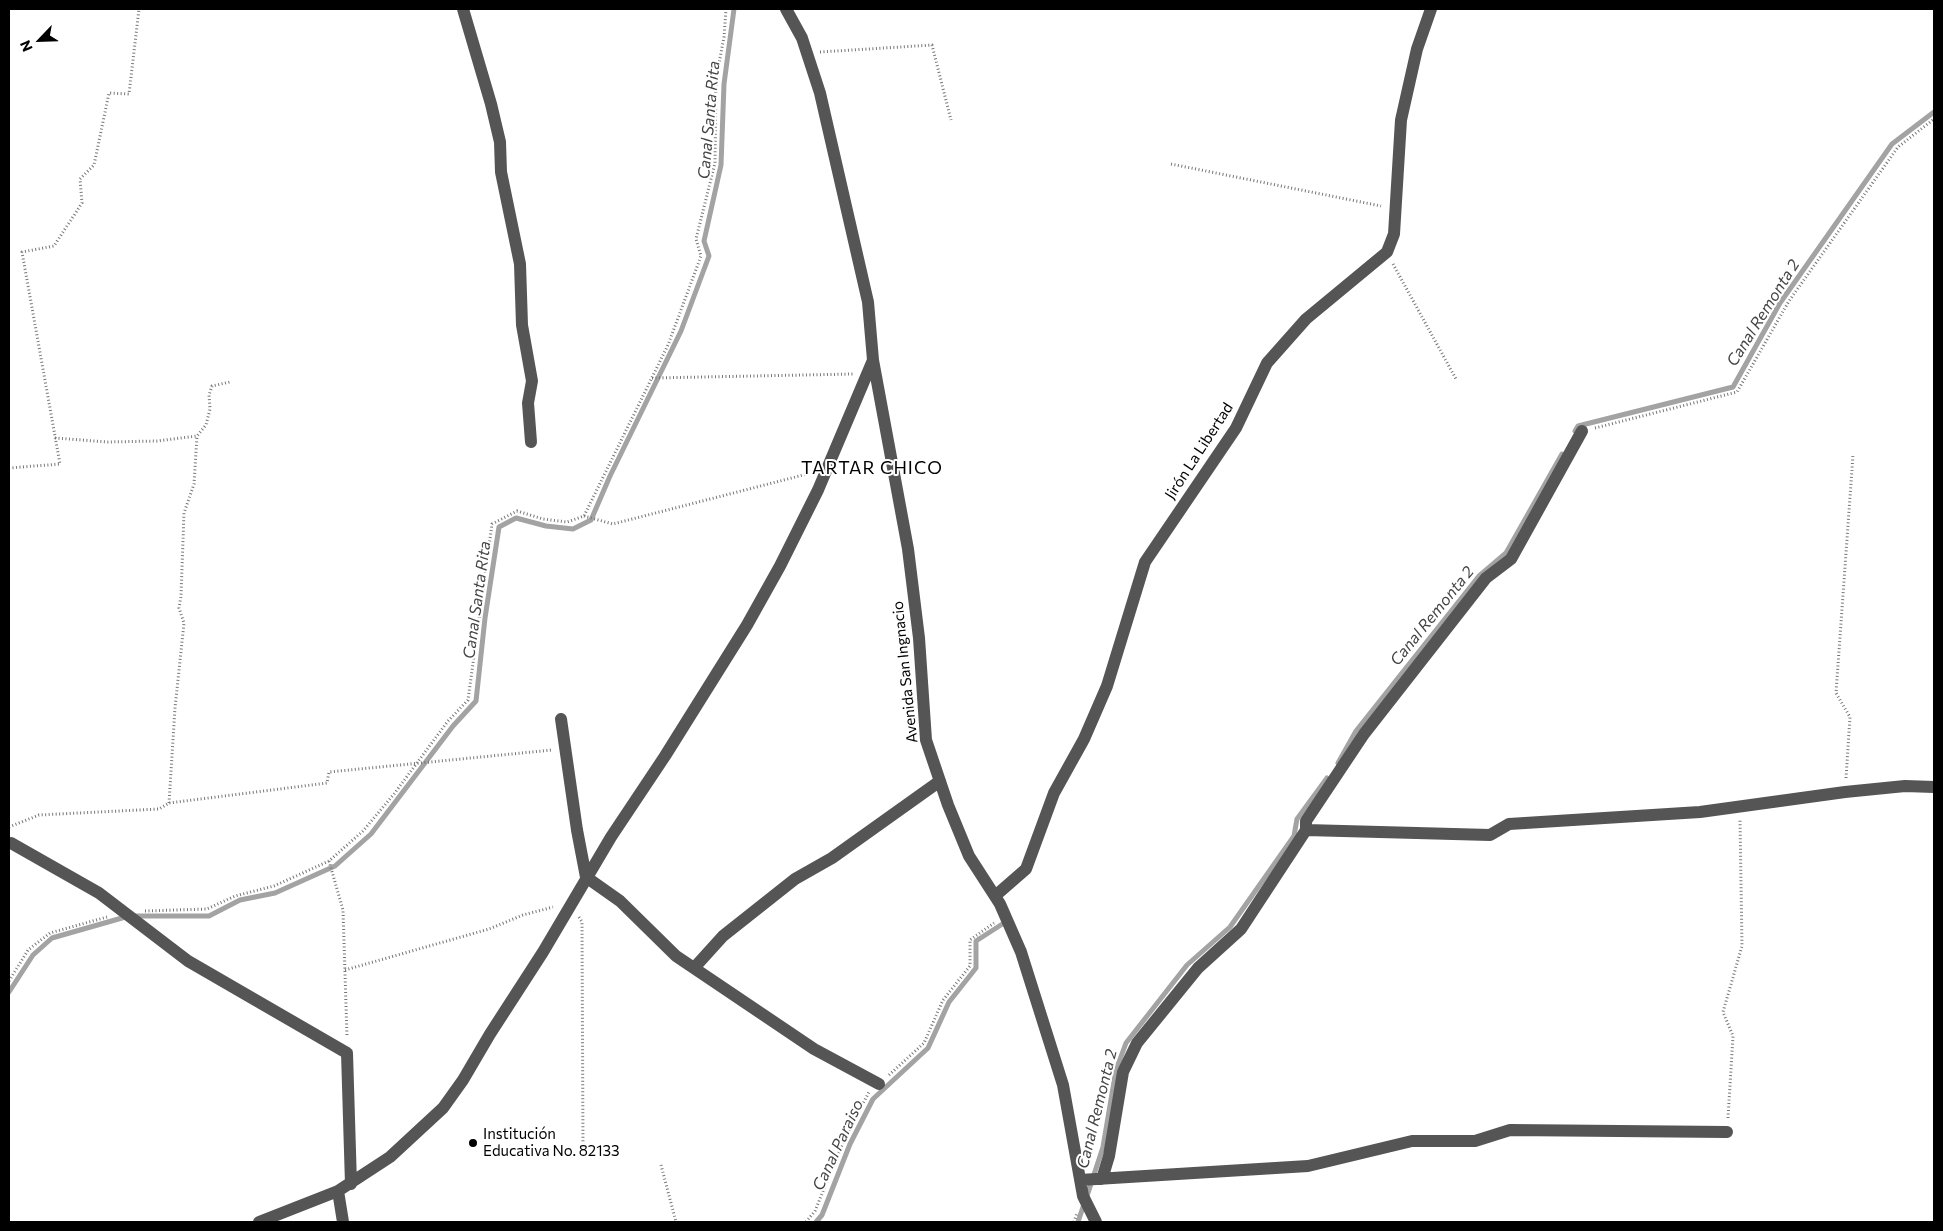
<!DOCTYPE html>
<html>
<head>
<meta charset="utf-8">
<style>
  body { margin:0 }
  #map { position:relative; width:1943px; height:1231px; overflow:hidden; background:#fff; font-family:Commissioner,sans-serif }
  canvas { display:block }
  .frame { position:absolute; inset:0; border:10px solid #000; pointer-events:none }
  .north { position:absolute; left:15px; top:15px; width:50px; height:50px; -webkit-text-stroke:4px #fff; paint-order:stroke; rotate:246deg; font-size:14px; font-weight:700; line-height:20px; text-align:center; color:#000 }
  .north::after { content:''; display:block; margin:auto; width:18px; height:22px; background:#000; clip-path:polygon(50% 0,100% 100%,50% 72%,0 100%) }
</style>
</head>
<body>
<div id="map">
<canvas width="1943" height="1231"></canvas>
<div class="frame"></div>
<div class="north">N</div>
</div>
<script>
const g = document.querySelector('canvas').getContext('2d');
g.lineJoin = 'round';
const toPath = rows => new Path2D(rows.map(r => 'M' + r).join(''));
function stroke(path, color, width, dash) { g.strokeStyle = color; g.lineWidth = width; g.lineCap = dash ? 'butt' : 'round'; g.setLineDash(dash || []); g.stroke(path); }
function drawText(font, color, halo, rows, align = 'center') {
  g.font = font + ' Commissioner,sans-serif'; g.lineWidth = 4; g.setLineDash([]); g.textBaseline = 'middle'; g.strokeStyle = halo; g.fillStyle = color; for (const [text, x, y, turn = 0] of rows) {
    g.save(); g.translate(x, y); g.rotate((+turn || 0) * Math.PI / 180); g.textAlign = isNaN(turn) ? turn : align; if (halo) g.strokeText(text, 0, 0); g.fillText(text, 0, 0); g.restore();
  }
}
const stream = toPath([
  [1575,431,1578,426,1733,387,1780,303,1892,144,1934,112],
  [1338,763,1356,731,1479,576,1506,553,1562,454],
  [9,992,33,955,52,938,129,916,209,916,240,900,275,893,335,866,371,834,453,726,476,701,485,618,499,527,516,518,546,526,573,529,591,520,610,476,681,331,709,256,704,241,721,165,724,84,734,9],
  [1087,1196,1103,1147,1116,1070,1126,1043,1187,965,1230,927,1294,836,1297,819,1327,778],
  [816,1222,822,1215,850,1144,873,1099,928,1048,949,1002,976,968,976,941,1007,921],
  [1078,1222,1084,1204]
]);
const path = toPath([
  [820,52,932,45,951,120],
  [1171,164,1381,206],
  [1393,264,1456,379],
  [652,378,854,374],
  [1595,428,1737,392,1789,301,1898,147,1934,119],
  [55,438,108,442,157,441,197,436,206,425,210,409,209,395,212,386,230,382],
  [9,468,60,464,22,252,54,246,82,203,80,179,94,165,109,93,129,94,139,9],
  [584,516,613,524,811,473],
  [1846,778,1850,717,1836,693,1853,455],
  [169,803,175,708,184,623,179,608,181,596,184,513,194,484,197,436],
  [9,827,39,815,159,809,169,803,327,783,329,772,552,750],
  [329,861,343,910,347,1037],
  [145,911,207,909,235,896,274,886,329,861,363,831,394,794,448,721,468,700,492,524,517,511,543,519,567,522,584,516,668,345,701,256,696,239,715,163,716,79,724,37,726,9],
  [579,917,582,922,583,1149],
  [345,970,489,929,523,915,553,907],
  [9,981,28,950,50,933,107,917],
  [889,1075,924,1043,943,1000,970,966,970,940,994,923],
  [1728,1118,1733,1036,1723,1012,1742,946,1740,820],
  [661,1165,676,1222],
  [806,1222,815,1211,844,1140,869,1092],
  [1074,1222,1077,1213]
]);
const minor = toPath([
  [463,9,491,104,500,142,501,172,520,264,522,325,532,381,528,403,531,442],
  [786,9,802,38,820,93,868,302,873,360,908,549,919,638,926,740,948,805,969,856,1000,904,1021,952,1063,1085,1083,1196,1096,1222],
  [561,719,577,830,586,877,620,901,676,956,814,1049,879,1084],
  [1306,830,1490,835,1509,824,1700,812,1845,792,1905,786,1934,787],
  [11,843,99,893,188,961,347,1053,351,1184],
  [995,896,1026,869,1054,793,1084,739,1107,686,1145,562,1236,428,1267,363,1306,319,1387,252,1394,234,1401,120,1417,49,1431,9],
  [694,968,723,936,795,879,832,858,940,781],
  [1102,1179,1109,1156,1123,1072,1137,1043,1198,968,1241,929,1306,830,1306,821,1364,734,1486,578,1511,559,1582,431],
  [1080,1180,1308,1166,1412,1141,1475,1141,1510,1130,1727,1132],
  [338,1191,343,1222],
  [259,1222,338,1191,390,1157,443,1108,463,1080,490,1034,543,952,611,837,665,756,747,625,780,566,818,490,873,360]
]);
const markers = [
  [473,1143,5,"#000"]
];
const streetNames = [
  ["Jirón La Libertad",1199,451,-57],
  ["Avenida San Ingnacio",905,672,-96]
];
const poiNames = [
  ["Institución",483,1134],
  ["Educativa No. 82133",483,1151]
];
const waterNames = [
  ["Canal Santa Rita",709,120,-85],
  ["Canal Remonta 2",1763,313,-58],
  ["Canal Santa Rita",477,600,-82],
  ["Canal Remonta 2",1432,616,-51],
  ["Canal Remonta 2",1097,1109,-76],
  ["Canal Paraiso",838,1145,-65]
];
const quarterNames = [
  ["TARTAR CHICO",872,468]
];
stroke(stream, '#a3a3a3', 5);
stroke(path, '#777', 3, [1, 2.5]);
stroke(minor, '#555', 12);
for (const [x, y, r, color] of markers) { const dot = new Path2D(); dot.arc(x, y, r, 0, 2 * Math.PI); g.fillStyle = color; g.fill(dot); stroke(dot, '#fff', 2); }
drawText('15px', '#000', '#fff', streetNames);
drawText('15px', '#000', '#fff', poiNames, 'left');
drawText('italic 16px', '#444', '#fff', waterNames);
g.letterSpacing = '1px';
drawText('18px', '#000', '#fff', quarterNames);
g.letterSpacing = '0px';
</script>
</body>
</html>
